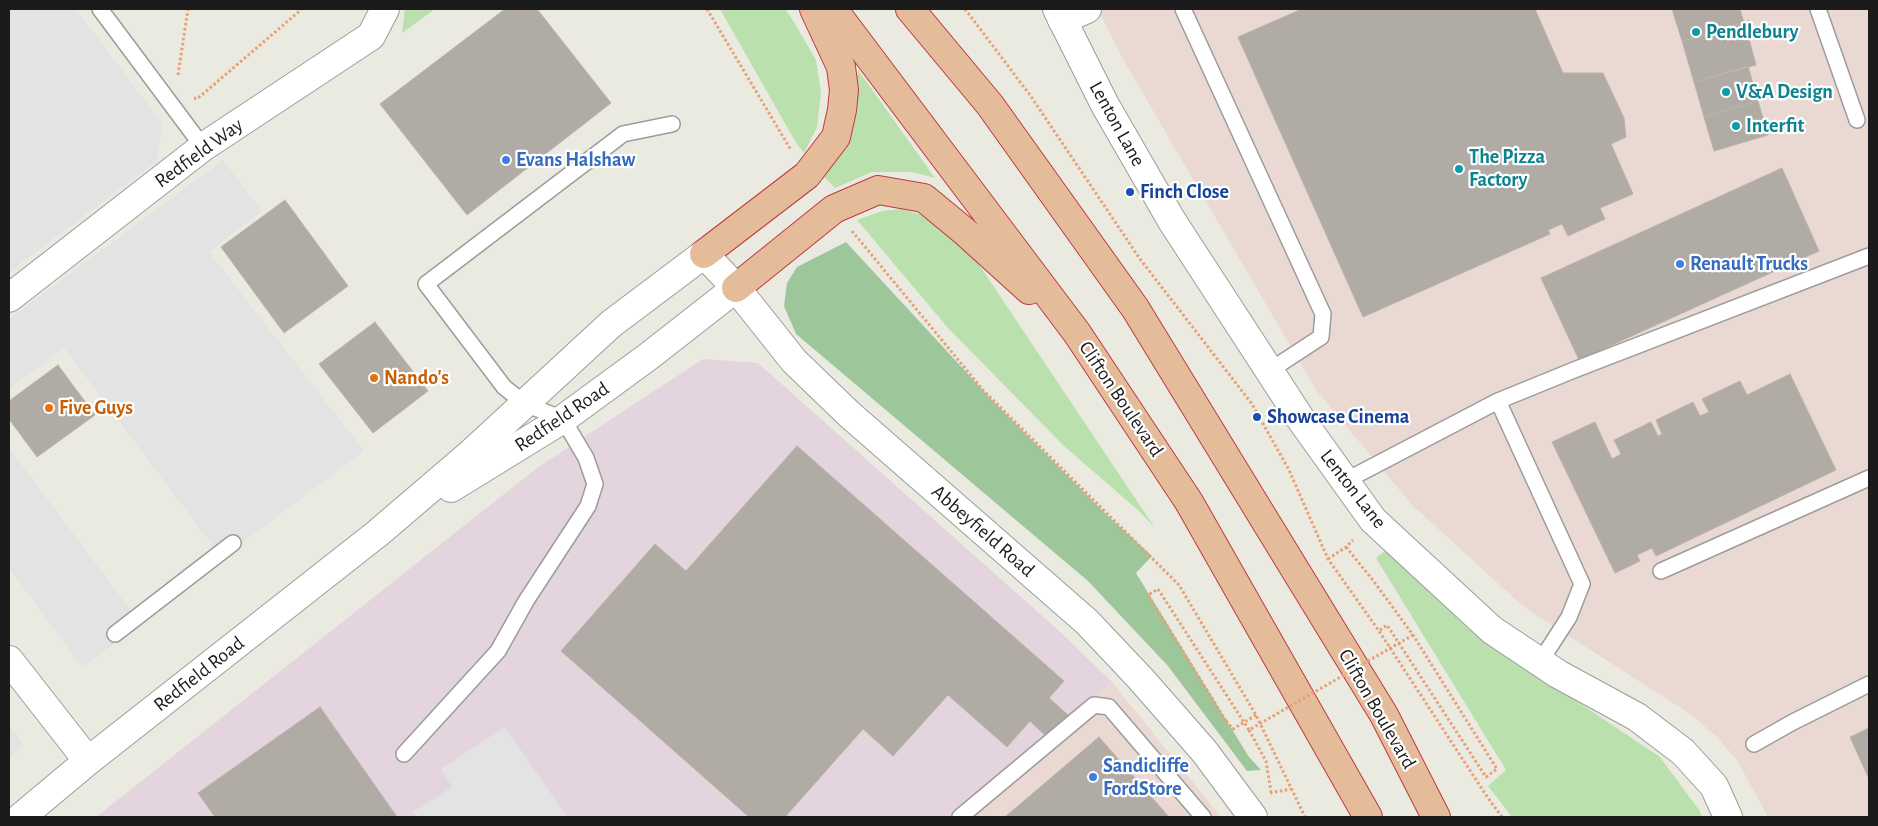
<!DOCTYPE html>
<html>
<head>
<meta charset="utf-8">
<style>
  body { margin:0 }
  #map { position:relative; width:1878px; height:826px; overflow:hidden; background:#ebeae1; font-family:"Alegreya Sans",sans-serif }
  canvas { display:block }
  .frame { position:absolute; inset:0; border:10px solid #1b1b1b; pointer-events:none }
</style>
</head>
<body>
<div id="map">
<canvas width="1878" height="826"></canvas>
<div class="frame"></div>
</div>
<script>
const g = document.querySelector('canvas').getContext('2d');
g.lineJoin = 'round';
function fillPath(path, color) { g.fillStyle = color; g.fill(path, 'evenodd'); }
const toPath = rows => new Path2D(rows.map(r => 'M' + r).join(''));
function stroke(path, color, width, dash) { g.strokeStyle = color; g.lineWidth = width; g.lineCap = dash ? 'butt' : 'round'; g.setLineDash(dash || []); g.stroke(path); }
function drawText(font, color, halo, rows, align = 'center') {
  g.font = font + ' "Alegreya Sans",sans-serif'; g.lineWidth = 4.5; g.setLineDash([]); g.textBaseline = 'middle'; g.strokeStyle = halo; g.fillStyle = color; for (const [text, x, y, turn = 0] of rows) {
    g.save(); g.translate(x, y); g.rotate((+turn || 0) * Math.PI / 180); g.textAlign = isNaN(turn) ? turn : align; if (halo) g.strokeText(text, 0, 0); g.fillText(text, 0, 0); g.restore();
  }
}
const commercial = toPath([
  [1098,9,1869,9,1869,817,1768,817,1737,760,1716,736,1693,716,1524,607,1412,505,1316,390,1124,61],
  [1112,682,1221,817,955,817]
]);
const industrial = toPath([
  [703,359,758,363,1057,629,1112,682,955,817,96,817,537,468]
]);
const grass = toPath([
  [405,9,435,9,402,33],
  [720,9,785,9,794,22,816,60,821,93,817,127,804,153,795,141],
  [858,70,935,178,912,172,872,172,835,188,824,177,841,150,852,118],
  [902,209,939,220,962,239,1155,528,1139,511,1064,446,948,328,857,220,882,211],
  [1390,547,1467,628,1660,757,1699,810,1702,817,1512,817,1488,786,1506,770,1376,558]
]);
const forest = toPath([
  [846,242,992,400,1107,515,1152,556,1136,573,1249,757,1261,770,1247,771,1168,666,1088,581,796,334,784,306,787,283,797,267]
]);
const parking = toPath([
  [9,9,76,9,162,123,157,161,9,272],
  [223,160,262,211,209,252,364,451,222,558,64,348,9,389,9,319],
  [9,448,141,624,82,667,9,568],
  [9,726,24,745,9,759],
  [505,727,567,817,417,817,413,812,452,787,441,769]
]);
const building = toPath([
  [505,9,537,9,611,103,467,215,380,104,505,9],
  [1302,9,1535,9,1563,73,1603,73,1624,118,1626,137,1611,144,1633,194,1600,208,1605,219,1568,236,1562,224,1548,230,1550,234,1363,317,1238,37,1302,9],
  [1672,9,1740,9,1744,23,1682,41,1672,9],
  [1749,21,1753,34,1748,35,1756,65,1694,82,1682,41,1749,21],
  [1748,66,1758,101,1704,117,1694,82,1748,66],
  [1758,101,1768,135,1714,151,1704,117,1758,101],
  [1782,168,1819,251,1579,360,1541,278,1782,168],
  [285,200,348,286,284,333,221,247,285,200],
  [375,322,428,391,373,433,319,364,375,322],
  [58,365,95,415,37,457,9,419,9,401,58,365],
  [1790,374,1836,470,1656,556,1652,548,1637,555,1640,561,1615,573,1552,442,1595,422,1612,459,1621,454,1614,440,1651,422,1658,436,1662,434,1656,420,1693,402,1700,416,1709,412,1702,399,1740,381,1747,395,1790,374],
  [797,446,1064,681,1049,698,1068,715,1048,738,1030,721,1007,747,948,695,893,756,863,729,785,817,749,817,561,651,655,544,686,571,797,446],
  [320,707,397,817,215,817,198,793,320,707],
  [1869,728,1869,779,1850,737,1869,728],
  [1099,737,1169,817,1005,817,1099,737]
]);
const path = toPath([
  [707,9,791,150],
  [965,9,1030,95,1140,259,1252,404,1289,470,1328,559,1379,631,1486,795,1502,817],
  [178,75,188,9],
  [194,98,197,99,302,9],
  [852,231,983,390,1179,585,1256,715,1305,817],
  [1346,547,1372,579,1413,635,1497,769,1486,777,1387,625,1379,631],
  [1328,559,1346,547,1353,540],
  [1226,721,1233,729,1256,715],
  [1249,730,1266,761,1271,792],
  [1270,793,1291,789]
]);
const service = toPath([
  [100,9,203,147],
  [1183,9,1323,314,1321,337,1269,371],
  [1818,9,1857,120],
  [1498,401,1582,584,1569,617,1540,662],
  [1345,481,1498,401,1574,370,1869,256],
  [1661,571,1869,478],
  [115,634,233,543],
  [1754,744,1793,722,1869,684],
  [404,754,498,651,526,601,588,506,595,484,586,458,563,419,525,404,504,387,426,284,623,134,672,124],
  [960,817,1094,705,1109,707,1203,817]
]);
const minor = toPath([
  [1062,20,1087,9],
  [9,298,203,147,371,36,385,9],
  [9,660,88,761]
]);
const tertiary = toPath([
  [1057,9,1105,105,1172,221,1302,421,1373,520,1492,630,1558,674,1637,717,1683,752,1714,786,1728,817],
  [451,488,563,419,649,356,736,288],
  [21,817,88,761,378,533,468,456,611,324,704,254,736,288,794,361,849,414,1087,622,1140,678,1204,751,1253,817]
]);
const trunk = toPath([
  [833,9,1077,333,1189,502,1368,817],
  [910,9,990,105,1135,308,1384,715,1436,817],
  [704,254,807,175,836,137,842,110,844,90,841,67,814,9],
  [736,288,834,209,878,190,924,198,964,231,1029,290]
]);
const pathBridge = toPath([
  [1226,721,1148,595,1158,589,1249,730,1413,635]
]);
const markers = [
  [1696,32,5,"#0f9aa8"],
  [1726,92,5,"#0f9aa8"],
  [1736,126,5,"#0f9aa8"],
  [506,160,5,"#3f7fe0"],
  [1459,169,5,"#0f9aa8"],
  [1130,192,5,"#1a4fb4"],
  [1680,264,5,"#3f7fe0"],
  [374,378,5,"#e8710a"],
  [49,408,5,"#e8710a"],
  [1257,417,5,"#1a4fb4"],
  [1093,777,5,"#3f7fe0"]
];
const cultureNames = [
  ["Pendlebury",1706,32],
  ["V&A Design",1736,92],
  ["Interfit",1746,126],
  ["The Pizza",1469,157],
  ["Factory",1469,180]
];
const streetNames = [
  ["Lenton Lane",1117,124,61],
  ["Redfield Way",199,153,-36],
  ["Clifton Boulevard",1121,399,56],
  ["Redfield Road",562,417,-34],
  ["Lenton Lane",1353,489,52],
  ["Abbeyfield Road",983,531,41],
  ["Redfield Road",199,674,-38],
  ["Clifton Boulevard",1377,709,60]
];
const shopNames = [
  ["Evans Halshaw",516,160],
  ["Renault Trucks",1690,264],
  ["Sandicliffe",1103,766],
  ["FordStore",1103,789]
];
const transitNames = [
  ["Finch Close",1140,192],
  ["Showcase Cinema",1267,417]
];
const foodNames = [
  ["Nando's",384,378],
  ["Five Guys",59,408]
];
fillPath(commercial, '#ead9d2');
fillPath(industrial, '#e3d4dd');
fillPath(grass, '#b9e0ad');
fillPath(forest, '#9dc69b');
fillPath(parking, '#e3e3e3');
fillPath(building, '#b0aca5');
stroke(building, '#bbb4a6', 1);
stroke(service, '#9c9c9c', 18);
stroke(minor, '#9c9c9c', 30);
stroke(tertiary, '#9c9c9c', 30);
stroke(trunk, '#bf3844', 30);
stroke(path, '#e89f76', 3, [2.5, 2.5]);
stroke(service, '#fff', 15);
stroke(minor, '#fff', 28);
stroke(tertiary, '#fff', 28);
stroke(trunk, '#e4bc9a', 28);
stroke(pathBridge, '#e89f76', 3, [2.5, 2.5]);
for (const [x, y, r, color] of markers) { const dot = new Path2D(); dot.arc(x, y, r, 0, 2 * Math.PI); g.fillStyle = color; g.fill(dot); stroke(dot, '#fff', 2); }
drawText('bold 20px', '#0d838f', '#fff', cultureNames, 'left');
drawText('20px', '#1b1b1b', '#fff', streetNames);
drawText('bold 20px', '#366cbe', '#fff', shopNames, 'left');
drawText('bold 20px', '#164399', '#fff', transitNames, 'left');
drawText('bold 20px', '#c56008', '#fff', foodNames, 'left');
</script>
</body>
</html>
